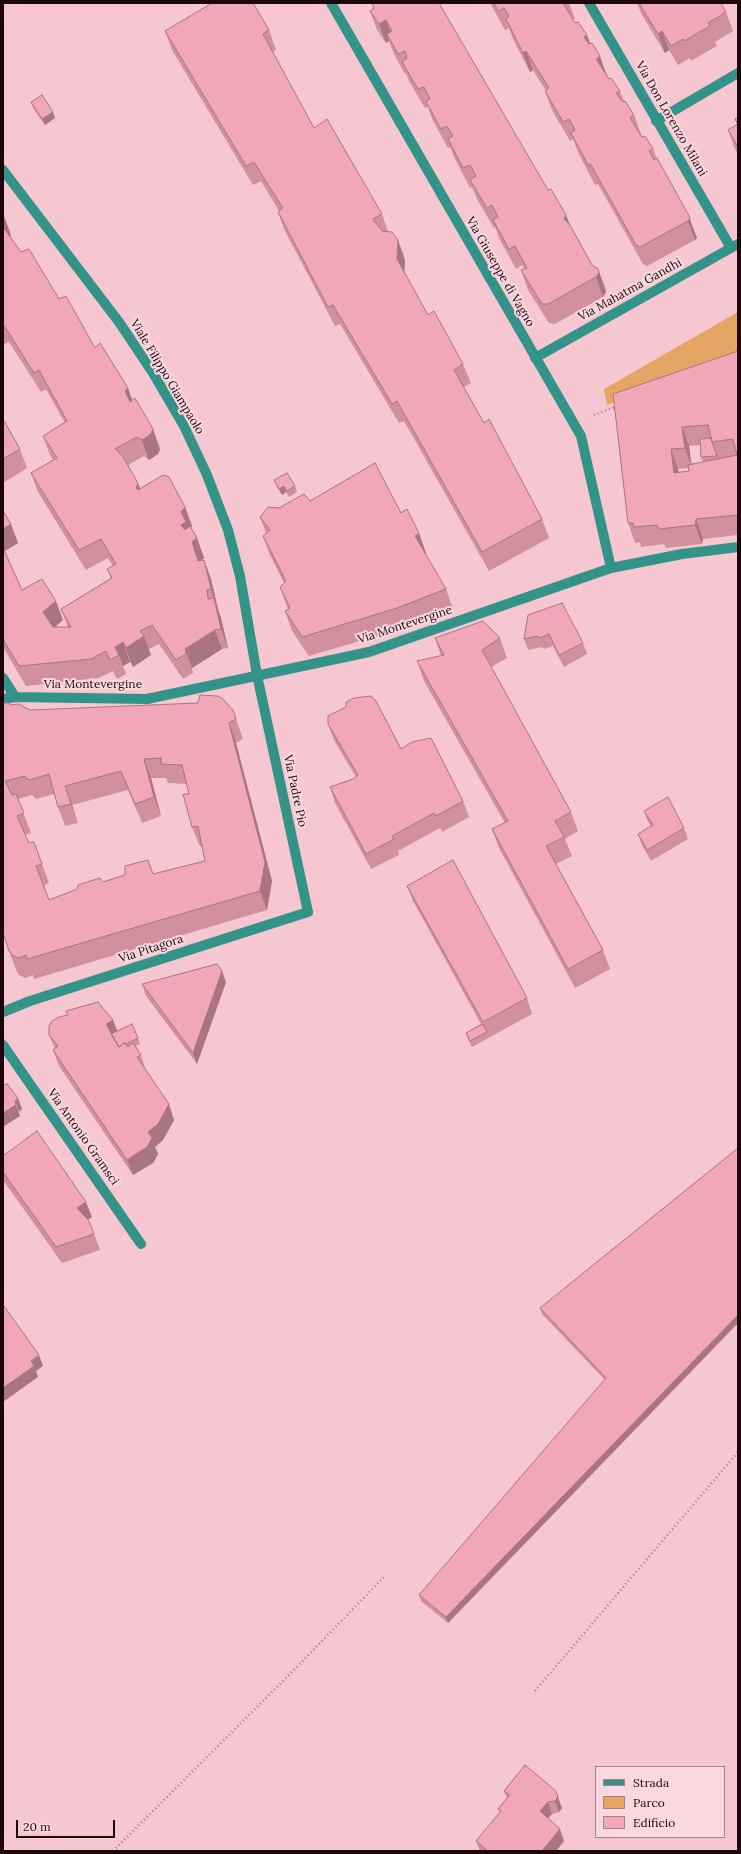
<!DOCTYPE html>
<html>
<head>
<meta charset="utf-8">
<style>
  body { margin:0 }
  #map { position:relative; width:741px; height:1854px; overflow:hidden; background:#f6c7d1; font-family:Lora,serif }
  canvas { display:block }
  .frame { position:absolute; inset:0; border:4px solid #1e050c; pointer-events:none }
  .legend { position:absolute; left:595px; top:1766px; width:130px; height:72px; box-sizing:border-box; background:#f9d9df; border:1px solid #a1848b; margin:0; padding:5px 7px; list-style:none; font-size:12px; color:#1e050c }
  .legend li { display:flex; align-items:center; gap:8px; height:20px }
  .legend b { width:20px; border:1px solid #a1848b }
  .scale { position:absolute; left:16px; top:1820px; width:99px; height:18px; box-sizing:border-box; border:2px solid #1e050c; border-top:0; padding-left:5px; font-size:12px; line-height:14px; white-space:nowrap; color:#1e050c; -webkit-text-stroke:3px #f9d9df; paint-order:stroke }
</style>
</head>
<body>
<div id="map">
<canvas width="741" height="1854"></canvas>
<div class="frame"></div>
<ul class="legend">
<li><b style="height:5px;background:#339388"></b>Strada</li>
<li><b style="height:11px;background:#e6a564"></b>Parco</li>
<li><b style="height:11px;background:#f2a7b8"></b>Edificio</li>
</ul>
<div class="scale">20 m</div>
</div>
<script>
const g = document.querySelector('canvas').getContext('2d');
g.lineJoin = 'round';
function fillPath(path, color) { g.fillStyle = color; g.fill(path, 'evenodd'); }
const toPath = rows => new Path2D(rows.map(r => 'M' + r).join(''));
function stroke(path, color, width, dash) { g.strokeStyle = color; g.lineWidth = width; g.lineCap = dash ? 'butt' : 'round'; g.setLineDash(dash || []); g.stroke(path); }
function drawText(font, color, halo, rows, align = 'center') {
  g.font = font + ' Lora,serif'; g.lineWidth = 4; g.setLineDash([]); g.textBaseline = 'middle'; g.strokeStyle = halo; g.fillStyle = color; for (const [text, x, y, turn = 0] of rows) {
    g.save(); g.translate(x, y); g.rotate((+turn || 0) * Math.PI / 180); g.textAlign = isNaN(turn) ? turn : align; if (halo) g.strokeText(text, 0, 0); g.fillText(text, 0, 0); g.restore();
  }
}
const green = toPath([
  [738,312,738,358,607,405,604,389]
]);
const path = toPath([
  [594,415,617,406],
  [535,1691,738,1452],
  [113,1851,291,1673,385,1576]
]);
const minor = toPath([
  [331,3,581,436,611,568],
  [589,3,731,248],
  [656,121,738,73],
  [3,170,119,322,153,373,184,426,207,475,228,530,240,576,257,675,308,912,30,1001,3,1012],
  [535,358,738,244],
  [3,678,15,697],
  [3,699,15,697,147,699,369,652,611,568,682,554,738,547],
  [3,1045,141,1244]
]);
const wall = toPath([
  [372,3,548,190,566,215,570,225,592,265,598,269,605,288,606,292,603,297,555,324,549,323,528,290,521,270,524,269,522,265,516,269,500,240,495,227,494,228,477,199,472,187,470,188,455,159,450,147,448,148,433,121,428,107,425,108,409,81,406,73,405,74,394,54,389,41,386,43,377,30,370,11,374,8],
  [490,3,569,3,575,19,573,20,590,44,609,79,620,91,624,102,634,115,641,134,640,135,642,137,653,149,657,159,697,238,695,240,647,266,643,264,598,184,595,185,578,152,573,139,570,141,552,110,545,91,546,91,533,70,530,72,513,39,509,28,505,30],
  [637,3,721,3,726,12,733,31,715,42,717,46,691,61,690,58,678,65,669,50,665,53,641,13],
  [269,30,276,50,272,52,314,128,382,214,388,232,398,240,405,260,404,272,428,315,463,364,471,383,464,387,484,423,542,519,549,538,489,571,404,421,399,423,340,324,335,326,285,231,278,212,279,211,261,181,253,185,172,50,165,31],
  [31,102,55,118,45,125,33,108],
  [738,117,738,155,735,149,728,130,737,125,735,119],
  [3,214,11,235,10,236,21,252,59,299,132,400,160,449,158,454,149,460,144,456,128,465,140,488,185,507,192,526,191,528,197,538,204,558,201,560,204,560,211,579,218,609,221,618,228,648,222,649,192,668,193,673,183,679,159,644,149,649,151,655,133,667,130,662,123,666,126,674,117,679,113,671,98,678,26,686,3,647,3,511,18,543,5,551,22,590,63,620,55,627,68,627,61,609,111,578,107,569,113,566,108,558,86,570,38,492,31,473,53,460,50,455,43,436,65,423,46,389,41,392,9,342,4,344,3,342],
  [738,351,738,535,703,539,702,544,666,548,664,544,641,547,640,542,635,543,628,523,613,394],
  [700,445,701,457,703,462,691,464,689,446],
  [689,468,689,471,679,472,678,469],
  [3,419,20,449,27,468,3,483],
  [274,480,295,486,297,492,289,497,286,492,282,495,277,486],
  [310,501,401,513,426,553,425,553,446,589,453,609,404,628,309,656,292,631,285,611,288,609,280,587,284,583,270,555,263,536,266,533,260,517,279,508],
  [528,615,583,643,587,654,564,667,553,646,544,649,542,647,528,650,524,639],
  [435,638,500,638,507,658,491,667,571,812,578,831,565,839,572,856,556,864,603,950,610,969,575,988,499,848,492,829,505,823,424,681,417,661,441,656],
  [3,703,10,705,30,710,233,710,243,739,236,743,272,881,267,910,34,979,33,975,25,978,19,975,16,970,9,951],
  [151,778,166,778,168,783,186,784,189,794,192,827,200,847,202,846,205,861,153,874,103,882,49,900,44,885,49,883,42,864,29,843,25,835,31,833,18,799,32,795,36,799,54,794,58,807,65,826,78,823,72,805,128,790,142,823,161,816],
  [328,724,401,749,463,801,469,817,442,832,440,828,398,851,399,855,371,869,335,803,330,787,353,779,356,777,334,740],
  [644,811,684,828,688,839,651,861,642,845,638,834,651,826,648,822],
  [407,886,527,998,532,1014,472,1047,468,1039,466,1033,481,1024,413,901],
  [226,982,197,1064,146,996,142,984],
  [117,1031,138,1038,140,1044,136,1046,141,1055,146,1071,174,1120,163,1140,155,1147,158,1154,153,1163,133,1175,59,1066,53,1050,55,1049,49,1035],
  [738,1148,738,1323,448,1623,421,1601,419,1595,605,1380,542,1314,540,1308],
  [3,1156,92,1217,88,1220,94,1234,100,1250,62,1263,3,1180],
  [525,1765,562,1808,559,1812,552,1814,548,1818,564,1841,556,1851,480,1851,476,1841,500,1812,498,1809,507,1798,504,1791]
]);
const shadedWall = toPath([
  [386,20,393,39,387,34,389,41,386,43,379,24],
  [662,31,669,50,665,53,658,34],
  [587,35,594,54,584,37],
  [526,51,533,70,530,72,523,53],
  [600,56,607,76,603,78,596,59],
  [53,112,55,118,45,125,42,119],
  [688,214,697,238,695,240,688,221],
  [566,215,573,235,564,219],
  [4,216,11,235,6,240,3,232,3,217],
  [398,240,405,260,404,278,397,259],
  [598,269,605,288,606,292,603,297,596,277],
  [128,388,135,408,132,410,125,391],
  [682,427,689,446,692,468,685,448],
  [153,429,160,449,158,454,149,460,142,440],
  [671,449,678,469,681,492,674,473],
  [138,483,145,502,136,488],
  [284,486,286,492,282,495,279,489],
  [185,507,192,526,189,530,197,538,204,558,199,562,181,525,181,512],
  [696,519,703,539,702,544,695,525],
  [11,524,18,543,3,552,3,529],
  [419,533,426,553,422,555,415,536],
  [204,560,211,579,218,609,211,589],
  [214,598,221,618,228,648,221,629],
  [56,601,63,620,50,631,43,612],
  [215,630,222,649,192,668,185,649],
  [144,636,151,655,133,667,126,648],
  [123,642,130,662,123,666,119,655,115,647],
  [229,723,236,743,272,881,267,910,260,891],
  [144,759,151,778,161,816,154,797],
  [65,786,72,805,78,823,71,804],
  [222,971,226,982,197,1064,193,1053],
  [113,1020,119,1035,113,1040,106,1024],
  [18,1098,22,1109,19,1112,15,1101],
  [169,1104,174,1120,163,1140,155,1147,158,1154,153,1163,133,1175,127,1160],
  [16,1105,20,1116,3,1127,3,1113],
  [86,1202,92,1217,83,1223,77,1208],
  [738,1315,738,1323,448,1623,446,1617],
  [39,1355,43,1366,36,1371,38,1377,3,1402,3,1388,31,1361],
  [556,1791,562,1808,559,1812,555,1801],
  [548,1802,552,1814,544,1822,540,1811],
  [560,1829,564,1841,556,1851,542,1851]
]);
const building = toPath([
  [212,3,253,3,269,30,263,34,314,128,327,119,382,214,373,219,382,231,392,232,398,240,397,259,428,315,434,311,463,364,454,370,484,423,489,419,542,519,482,552,397,401,392,404,333,305,328,307,278,212,283,208,254,162,246,166,165,31,212,3],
  [372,3,439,3,548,190,551,189,566,215,564,219,570,225,592,265,598,269,599,273,596,277,548,304,542,304,521,270,527,268,515,246,509,249,493,220,498,217,492,205,487,208,470,180,476,176,470,165,463,168,448,139,453,136,447,126,441,129,426,102,430,99,424,87,418,89,402,62,407,58,405,51,398,54,387,34,392,31,386,20,379,24,370,11,374,8,372,3],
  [494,3,563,3,575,23,578,22,587,35,584,37,589,44,592,43,600,56,596,59,609,79,611,78,620,91,616,93,623,102,625,101,634,115,630,118,642,137,645,136,653,149,649,151,654,160,657,158,688,214,690,218,688,221,640,247,636,245,591,165,588,165,571,133,575,130,569,119,563,122,545,91,549,88,526,51,523,53,506,19,509,16,504,8,498,11,494,3],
  [639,3,721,3,726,12,708,23,710,26,684,41,683,39,671,46,662,31,658,34,639,3],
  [42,95,53,112,42,119,31,102,42,95],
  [738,117,738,124,735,119,738,117],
  [738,124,738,147,728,130,738,124],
  [3,227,21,252,29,249,59,299,66,296,95,348,100,343,128,388,125,391,130,402,135,398,153,429,151,434,142,440,137,437,115,449,123,457,138,483,136,488,138,490,163,475,169,477,185,507,181,512,186,522,181,525,185,530,190,526,197,538,192,542,198,561,204,560,211,589,207,590,208,599,214,598,221,629,215,630,185,649,186,654,176,660,152,625,140,631,144,636,126,648,123,642,115,647,119,655,110,660,106,651,91,659,19,666,3,639,3,548,22,590,42,579,56,601,43,612,53,627,71,627,61,609,112,578,107,569,116,564,101,539,79,550,31,473,57,458,43,436,67,421,39,370,34,373,3,324,3,227],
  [738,351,738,515,696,519,695,525,659,529,657,525,634,527,633,523,628,523,613,394,738,351],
  [708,425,712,442,733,439,737,455,688,465,689,471,674,473,671,449,685,448,682,427,708,425],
  [3,419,20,449,3,459,3,419],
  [711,438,712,442,717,456,701,457,700,439,711,438],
  [375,463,401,513,407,509,419,533,415,536,446,589,397,608,302,637,285,611,290,608,280,587,286,581,263,536,270,530,260,517,268,507,279,508,304,494,310,501,375,463],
  [287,473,295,486,287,491,284,486,279,489,274,480,287,473],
  [3,511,11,524,3,529,3,511],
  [562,603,583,643,559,655,549,634,540,638,538,636,524,639,528,615,562,603],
  [483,621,500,638,482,650,571,812,555,821,564,837,546,846,603,950,568,969,492,829,508,821,417,661,444,655,435,638,483,621],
  [200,695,217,696,222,698,233,710,236,719,229,723,265,862,260,891,27,959,26,955,18,958,12,955,9,951,3,933,3,703,9,703,10,705,19,704,30,710,198,703,200,695],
  [161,758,161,764,182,765,189,794,183,794,192,827,198,826,205,861,153,874,148,860,125,866,125,875,103,882,100,878,78,885,77,889,49,900,36,866,42,864,34,842,29,843,17,816,24,813,16,794,12,795,5,781,25,776,29,780,49,774,58,807,71,804,65,786,121,771,135,804,154,797,144,759,161,758],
  [371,696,376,701,401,749,412,742,431,738,463,801,436,816,434,813,392,836,394,839,366,854,330,787,353,779,358,775,328,724,328,716,346,707,346,702,354,698,371,696],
  [668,797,684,828,647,850,638,834,653,825,644,811,668,797],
  [453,860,527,998,483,1022,407,886,453,860],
  [217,964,222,971,193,1053,142,984,217,964],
  [98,1002,113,1020,106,1024,119,1047,124,1043,128,1047,133,1043,141,1055,137,1057,169,1104,158,1124,148,1132,152,1138,147,1147,127,1160,53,1050,58,1046,49,1035,49,1026,52,1021,59,1017,68,1015,66,1011,98,1002],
  [132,1024,138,1038,126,1044,124,1043,119,1047,111,1034,132,1024],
  [482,1024,487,1032,470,1041,466,1033,482,1024],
  [7,1084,18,1098,15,1101,16,1105,3,1113,3,1086,7,1084],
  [37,1131,86,1202,77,1208,89,1221,94,1234,56,1247,3,1172,3,1156,37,1131],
  [738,1148,738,1315,446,1617,419,1595,606,1378,540,1308,738,1148],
  [3,1306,4,1306,39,1355,31,1361,34,1366,3,1388,3,1306],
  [525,1765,556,1791,558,1797,555,1801,548,1802,540,1811,560,1829,542,1851,488,1851,476,1841,501,1811,498,1809,510,1795,504,1791,525,1765]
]);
const streetNames = [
  ["Via Don Lorenzo Milani",671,119,60],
  ["Via Giuseppe di Vagno",500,272,60],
  ["Via Mahatma Gandhi",630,290,-29],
  ["Viale Filippo Giampaolo",167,377,59],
  ["Via Montevergine",405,625,-18],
  ["Via Montevergine",93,685],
  ["Via Padre Pio",295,791,78],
  ["Via Pitagora",151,949,-18],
  ["Via Antonio Gramsci",83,1137,55]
];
fillPath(green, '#e6a564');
stroke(path, '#a07a83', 2.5, [1, 3]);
stroke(minor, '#339388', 10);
fillPath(wall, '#d0909e');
fillPath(shadedWall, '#a97581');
fillPath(building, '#f2a7b8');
stroke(building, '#a97581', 1);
drawText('12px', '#1e050c', '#f9d9df', streetNames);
</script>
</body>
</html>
